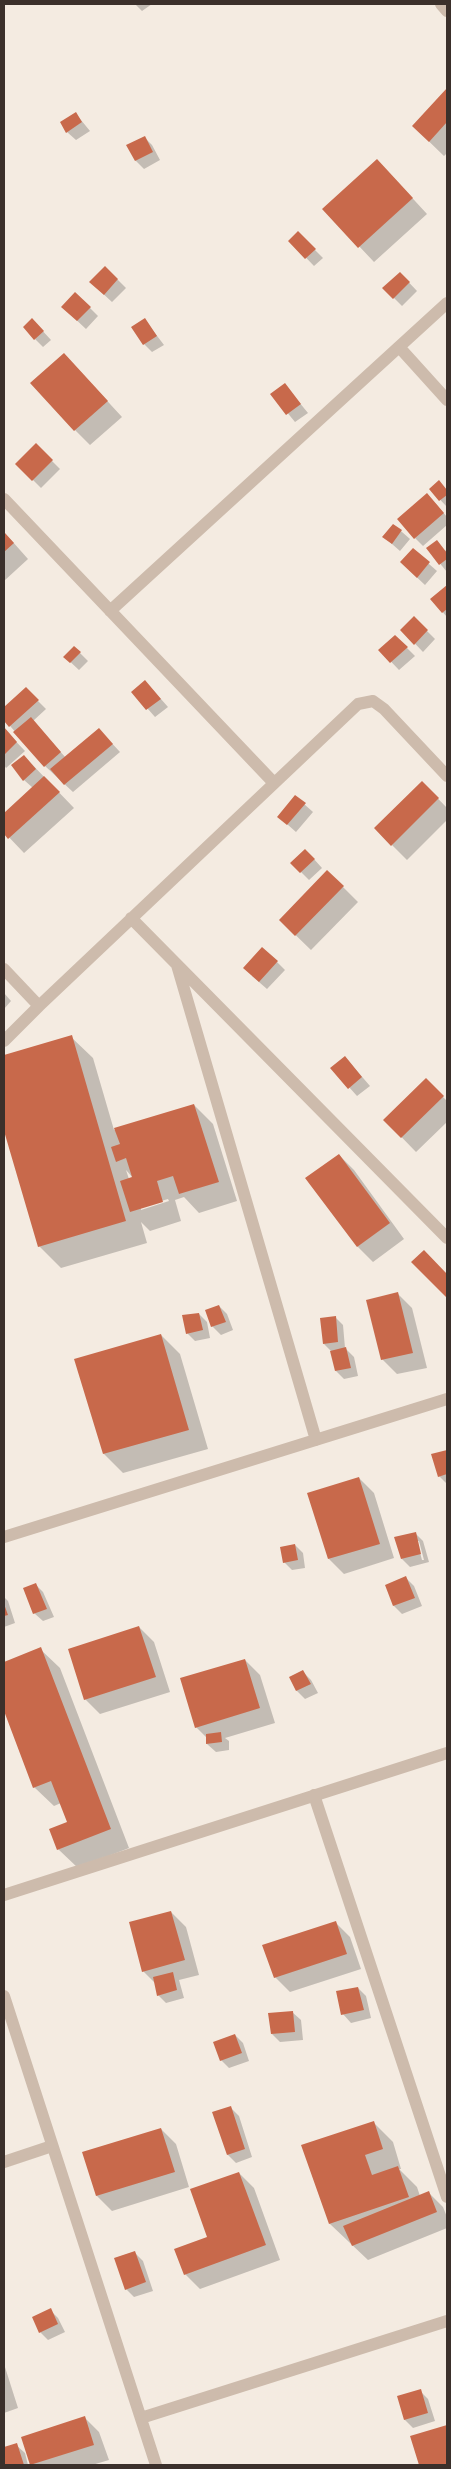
<!DOCTYPE html>
<html>
<head>
<meta charset="utf-8">
<style>
  body { margin:0 }
  #map { position:relative; width:451px; height:2469px; overflow:hidden; background:#f4ebe1; font-family:Roboto,sans-serif }
  canvas { display:block }
  .frame { position:absolute; inset:0; border:5px solid #3b302b; pointer-events:none }
</style>
</head>
<body>
<div id="map">
<canvas width="451" height="2469"></canvas>
<div class="frame"></div>
</div>
<script>
const g = document.querySelector('canvas').getContext('2d');
g.lineJoin = 'round';
function fillPath(path, color) { g.fillStyle = color; g.fill(path, 'evenodd'); }
const toPath = rows => new Path2D(rows.map(r => 'M' + r).join(''));
function stroke(path, color, width, dash) { g.strokeStyle = color; g.lineWidth = width; g.lineCap = dash ? 'butt' : 'round'; g.setLineDash(dash || []); g.stroke(path); }
const shadow = toPath([
  [135,4,152,4,142,11],
  [447,90,447,153,444,156,413,126],
  [76,114,90,131,76,140,67,132],
  [144,137,152,145,160,160,144,169,136,161,128,145],
  [392,176,427,214,374,262,324,209],
  [298,233,323,258,314,266,290,241],
  [105,267,126,288,112,302,99,290],
  [400,273,417,291,402,306,384,288],
  [75,293,98,316,86,329,71,315],
  [145,320,164,345,152,352,144,344],
  [40,328,51,340,43,347,35,339],
  [64,354,122,417,90,445,75,430],
  [285,385,308,413,295,422,272,394],
  [36,445,60,469,41,488,17,464],
  [439,482,447,491,447,507,430,489],
  [435,503,447,517,447,525,423,546,415,538],
  [394,525,410,539,400,551,384,537],
  [4,532,28,559,4,581],
  [428,549,445,550,447,553,447,572],
  [413,550,437,571,425,585,409,570],
  [447,587,447,617,432,600],
  [414,618,435,639,423,652,402,630],
  [395,636,415,656,399,670,380,650],
  [74,647,88,661,79,670,65,657],
  [26,689,46,709,33,721,66,758,107,738,120,752,73,792,45,766,4,719,4,709],
  [153,690,168,707,155,717,133,692],
  [4,729,25,751,6,768,4,765],
  [24,756,74,808,24,853,4,832,4,815,33,788,24,780],
  [422,782,447,808,447,820,407,860,392,845],
  [295,796,313,812,296,832,279,817],
  [313,858,322,868,309,880,292,863],
  [343,887,358,902,311,950,280,920],
  [277,962,285,970,267,989,252,976],
  [4,993,11,1001,4,1009],
  [71,1037,93,1058,114,1130,194,1105,213,1124,237,1201,199,1213,184,1197,175,1200,181,1221,150,1231,141,1222,147,1243,61,1268,39,1246,4,1126,4,1056],
  [126,1170,133,1178,129,1179],
  [168,1199,169,1201,141,1210,141,1207],
  [345,1057,370,1086,357,1096,332,1068],
  [426,1080,447,1101,447,1122,416,1152,385,1120],
  [339,1155,354,1170,404,1239,373,1262,358,1247,307,1178],
  [397,1293,412,1308,427,1368,397,1374,382,1359],
  [219,1306,227,1314,233,1330,221,1335,212,1326],
  [199,1314,207,1322,210,1338,195,1341,187,1333],
  [335,1317,343,1325,345,1348,354,1357,358,1376,344,1379,336,1371,331,1351,324,1344],
  [161,1335,180,1354,208,1449,123,1473,104,1454,76,1360],
  [447,1451,447,1484,439,1476,432,1455],
  [359,1478,374,1493,394,1558,344,1574,329,1559],
  [415,1533,423,1541,429,1562,410,1567,402,1559],
  [417,1541,419,1541,424,1560,422,1560],
  [295,1545,303,1553,305,1568,292,1570,284,1562],
  [406,1578,414,1586,422,1606,402,1614,394,1606,387,1585],
  [35,1584,43,1592,54,1617,43,1621,34,1613],
  [4,1597,8,1601,15,1623,4,1627],
  [139,1627,154,1642,170,1692,100,1714,85,1699],
  [40,1649,60,1668,129,1848,78,1868,58,1849,69,1823,61,1803,54,1806,34,1787,4,1707,4,1663],
  [245,1660,260,1675,275,1723,225,1738,229,1741,229,1750,216,1752,207,1744,207,1738,196,1727],
  [303,1672,311,1680,318,1693,305,1699,297,1691,291,1678],
  [171,1912,186,1927,199,1975,179,1980,184,1998,166,2003,158,1995,156,1984,143,1971],
  [335,1922,350,1937,361,1969,290,1992,275,1977],
  [358,1988,366,1996,371,2018,351,2023,343,2014],
  [292,2012,301,2020,303,2040,280,2042,272,2034],
  [235,2035,243,2043,249,2061,229,2068,221,2060],
  [230,2107,239,2116,252,2157,236,2163,228,2155],
  [374,2123,393,2142,401,2169,399,2169,417,2187,420,2196,428,2192,443,2207,447,2217,447,2228,368,2260,330,2224,303,2146],
  [161,2129,176,2144,189,2187,112,2211,97,2196,84,2153],
  [239,2173,254,2188,280,2260,200,2289,185,2274,209,2238],
  [135,2253,143,2261,153,2291,134,2297,126,2289],
  [50,2310,58,2318,65,2332,48,2340,40,2332],
  [4,2364,18,2408,4,2413],
  [420,2391,428,2399,435,2421,413,2428,405,2420,398,2397],
  [84,2417,99,2432,109,2460,92,2465,32,2465,22,2438],
  [447,2426,447,2465,421,2465,412,2437],
  [16,2445,25,2453,28,2465,4,2465,4,2448]
]);
const building = toPath([
  [447,88,447,122,429,142,412,126],
  [76,112,82,122,66,133,60,122],
  [145,136,153,152,135,161,126,145],
  [377,159,413,198,358,248,322,209],
  [298,231,316,249,305,259,288,241],
  [105,266,118,279,104,295,89,282],
  [400,272,410,282,393,299,382,288],
  [75,292,91,307,77,321,61,307],
  [32,318,44,331,34,340,23,327],
  [145,318,157,336,143,345,131,327],
  [64,353,108,401,74,431,30,383],
  [285,383,301,404,286,415,270,394],
  [36,443,53,460,32,481,15,464],
  [439,480,447,490,447,495,439,501,429,489],
  [427,493,444,513,414,539,397,519],
  [393,524,402,530,392,544,382,537],
  [4,532,14,543,4,552],
  [437,540,447,553,447,559,439,565,426,548],
  [413,548,430,562,417,578,400,562],
  [447,585,447,609,442,613,430,599],
  [414,616,428,630,414,645,400,630],
  [395,635,408,647,390,663,378,650],
  [74,646,81,652,70,663,63,657],
  [145,680,161,699,146,710,131,692],
  [26,687,39,700,9,727,4,721,4,707],
  [31,717,61,752,44,767,13,732],
  [4,727,17,742,4,755],
  [99,728,113,744,64,785,50,769],
  [24,755,36,769,23,781,11,765],
  [44,776,60,792,8,839,4,834,4,813],
  [422,781,439,798,391,846,374,828],
  [295,795,306,803,287,825,277,817],
  [305,849,315,859,300,873,290,863],
  [327,870,344,886,295,936,279,920],
  [262,947,278,961,259,982,243,968],
  [72,1035,126,1221,38,1247,4,1131,4,1055],
  [345,1056,362,1077,348,1089,330,1068],
  [426,1078,444,1096,401,1138,383,1120],
  [194,1104,219,1182,179,1194,173,1176,157,1181,163,1202,130,1212,120,1181,132,1177,126,1158,116,1162,111,1147,120,1144,114,1128],
  [339,1154,390,1223,357,1247,305,1178],
  [424,1250,447,1274,447,1298,411,1262],
  [398,1292,413,1353,381,1360,366,1300],
  [219,1305,226,1322,211,1327,205,1310],
  [199,1313,203,1330,186,1334,182,1315],
  [336,1316,338,1342,323,1344,320,1318],
  [161,1334,189,1430,103,1454,74,1359],
  [346,1347,351,1368,335,1371,330,1351],
  [447,1450,447,1474,438,1477,431,1454],
  [359,1477,380,1544,328,1559,307,1493],
  [416,1532,421,1554,401,1559,394,1537],
  [295,1544,298,1560,283,1563,280,1547],
  [406,1576,415,1598,393,1606,385,1585],
  [36,1583,47,1609,33,1614,23,1588],
  [4,1604,8,1615,4,1616],
  [139,1626,156,1677,84,1700,68,1649],
  [41,1647,111,1829,57,1850,49,1829,67,1822,51,1781,33,1788,4,1711,4,1662],
  [245,1659,260,1708,195,1728,180,1678],
  [303,1670,311,1684,296,1691,289,1677],
  [221,1732,222,1742,206,1744,206,1734],
  [171,1911,185,1960,142,1972,129,1922],
  [336,1921,347,1954,274,1978,262,1945],
  [173,1972,177,1990,157,1996,153,1977],
  [358,1987,364,2010,341,2015,336,1991],
  [293,2011,295,2032,271,2034,268,2013],
  [235,2034,242,2053,220,2061,213,2042],
  [231,2106,245,2149,227,2155,212,2112],
  [374,2121,383,2149,365,2155,372,2175,398,2166,409,2197,329,2224,301,2145],
  [161,2128,175,2172,96,2196,82,2152],
  [239,2172,266,2245,184,2275,174,2249,207,2237,190,2189],
  [429,2191,437,2212,352,2246,343,2226],
  [135,2251,146,2282,125,2290,114,2258],
  [51,2308,58,2324,39,2333,32,2317],
  [421,2389,428,2413,404,2420,397,2396],
  [85,2416,94,2445,30,2465,21,2437],
  [447,2425,447,2464,419,2465,410,2436],
  [17,2443,24,2465,4,2465,4,2447]
]);
const street = toPath([
  [441,4,447,11],
  [400,348,447,400],
  [4,499,274,783],
  [110,611,447,303],
  [131,918,447,1238],
  [177,965,316,1440],
  [4,969,39,1006],
  [4,1041,39,1006,358,704,373,701,384,709,447,776],
  [4,1537,447,1399],
  [314,1795,447,2197],
  [4,1895,447,1753],
  [4,1996,156,2465],
  [4,2162,52,2146],
  [141,2418,447,2321]
]);
fillPath(shadow, '#0003');
fillPath(building, '#c8694b');
stroke(street, '#cdbbac', 12);
</script>
</body>
</html>
